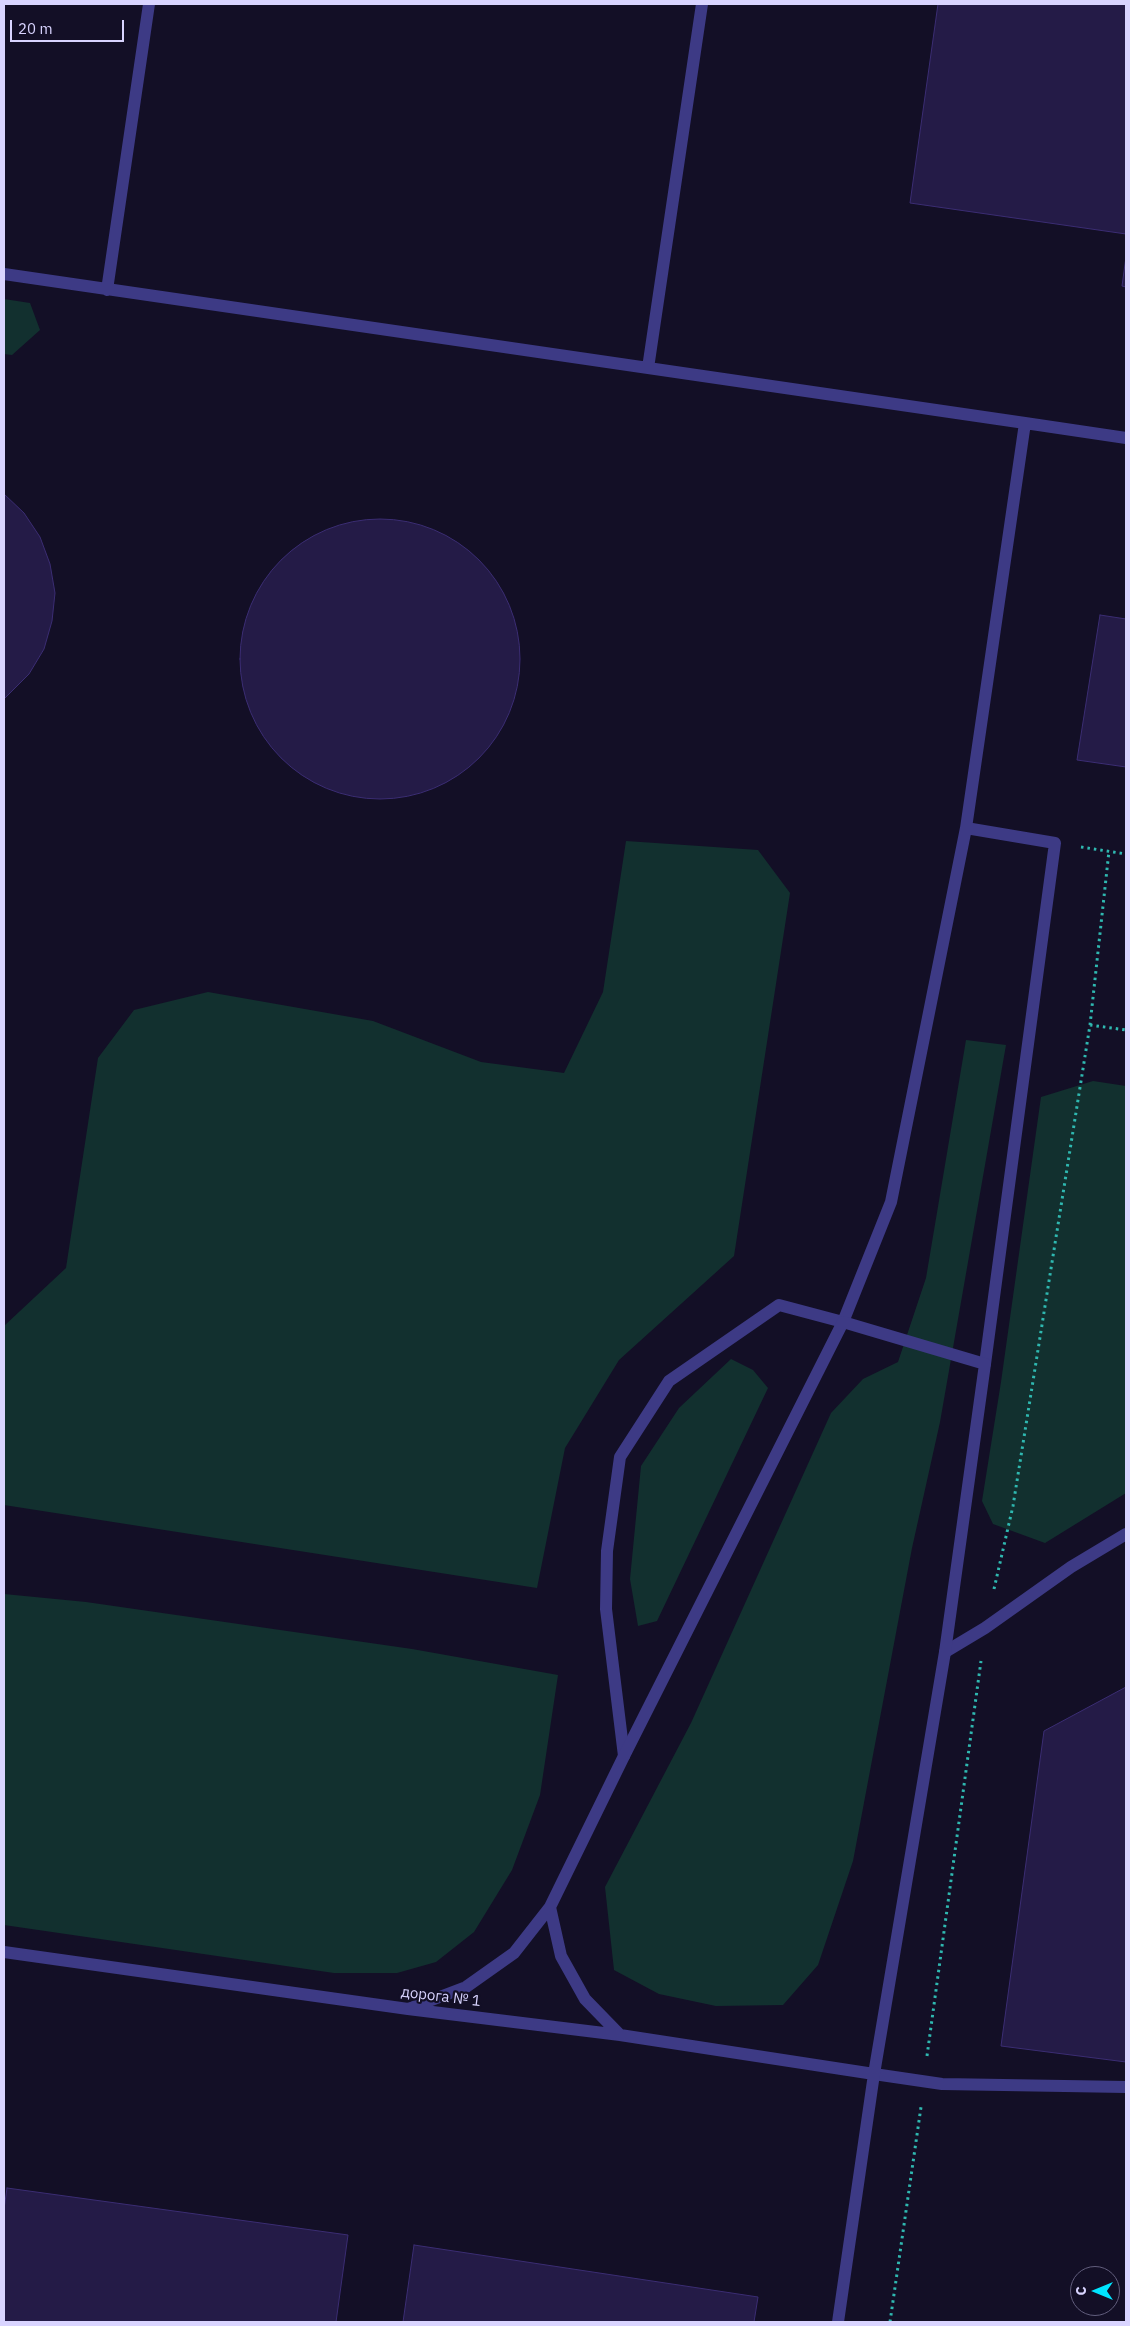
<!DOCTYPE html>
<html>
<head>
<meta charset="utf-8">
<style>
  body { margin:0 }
  #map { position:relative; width:1130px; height:2326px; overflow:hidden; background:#130f26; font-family:"IBM Plex Sans",sans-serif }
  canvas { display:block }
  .frame { position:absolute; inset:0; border:5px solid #d9d4ff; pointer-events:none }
  .north { position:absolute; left:1070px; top:2266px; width:50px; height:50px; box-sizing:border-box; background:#130f26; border:1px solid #625e7d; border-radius:50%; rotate:270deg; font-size:14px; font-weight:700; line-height:20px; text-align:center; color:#d9d4ff }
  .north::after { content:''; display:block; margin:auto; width:18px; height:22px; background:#00e5ff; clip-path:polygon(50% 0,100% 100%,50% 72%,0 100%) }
  .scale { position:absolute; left:10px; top:20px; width:114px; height:22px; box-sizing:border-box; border:2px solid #d9d4ff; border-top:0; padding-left:6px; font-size:15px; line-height:18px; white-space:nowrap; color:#d9d4ff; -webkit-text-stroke:4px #130f26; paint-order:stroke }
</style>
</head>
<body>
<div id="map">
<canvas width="1130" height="2326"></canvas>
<div class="frame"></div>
<div class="north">С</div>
<div class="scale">20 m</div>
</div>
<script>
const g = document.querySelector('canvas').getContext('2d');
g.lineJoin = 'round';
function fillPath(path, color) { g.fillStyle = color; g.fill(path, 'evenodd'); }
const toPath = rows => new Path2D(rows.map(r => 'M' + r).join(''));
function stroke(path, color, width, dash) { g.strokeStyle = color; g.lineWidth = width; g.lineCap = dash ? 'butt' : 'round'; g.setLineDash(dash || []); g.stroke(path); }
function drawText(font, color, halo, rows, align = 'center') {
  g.font = font + ' "IBM Plex Sans",sans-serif'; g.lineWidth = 4.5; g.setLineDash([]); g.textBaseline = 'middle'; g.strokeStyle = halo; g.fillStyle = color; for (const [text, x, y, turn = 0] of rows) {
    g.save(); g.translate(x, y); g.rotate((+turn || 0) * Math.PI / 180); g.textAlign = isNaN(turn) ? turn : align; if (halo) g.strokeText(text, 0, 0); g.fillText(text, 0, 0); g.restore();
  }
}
const green = toPath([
  [4,299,30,303,40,330,12,355,4,354],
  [626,841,758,850,790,893,734,1256,619,1360,565,1448,537,1588,4,1505,4,1326,66,1268,98,1058,134,1010,208,992,373,1021,481,1062,564,1073,603,992],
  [966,1040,1006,1045,940,1422,912,1548,853,1861,818,1965,783,2005,716,2006,659,1994,614,1970,605,1887,691,1723,831,1413,863,1379,898,1362,926,1278],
  [1093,1081,1126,1086,1126,1493,1045,1543,993,1524,982,1501,1001,1382,1041,1097],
  [731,1359,753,1370,768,1388,657,1621,638,1626,630,1579,641,1466,679,1408],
  [4,1594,86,1602,412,1649,558,1675,540,1795,512,1870,474,1932,436,1962,397,1973,334,1973,4,1925]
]);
const building = toPath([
  [938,4,1126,4,1126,234,910,203,938,4],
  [1126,257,1126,287,1122,286,1126,257],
  [4,494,24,513,40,537,50,564,55,593,52,621,44,649,29,674,4,699,4,494],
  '240 659a140 140 0 1 1 280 0a140 140 0 1 1-280 0Z',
  [1100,615,1126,619,1126,767,1077,760,1100,615],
  [1126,1687,1126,2062,1001,2046,1044,1731,1126,1687],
  [7,2188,348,2235,336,2322,4,2322,4,2209,7,2188],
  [414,2245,758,2297,754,2322,403,2322,414,2245]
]);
const path = toPath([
  [1081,847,1126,854],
  [1090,1025,1126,1030],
  [994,1589,1013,1506,1090,1025,1109,851],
  [927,2056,981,1661],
  [890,2322,921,2107]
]);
const lane = toPath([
  [4,274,1025,423,966,828],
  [107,290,149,4],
  [648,368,702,4],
  [1025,423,1126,438],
  [945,1652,985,1628,1071,1567,1126,1534],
  [624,1756,606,1609,607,1551,620,1457,669,1381,779,1305,843,1322,891,1202,966,828,1055,843,985,1364],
  [874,2074,942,2084,1126,2087]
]);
const street = toPath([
  [550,1907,561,1956,585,1999,620,2035],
  [4,1952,408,2009,620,2035,874,2074],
  [408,2009,466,1987,514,1953,550,1907,624,1756,843,1322,985,1364,945,1652,874,2074,838,2322]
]);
const streetNames = [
  ["дорога № 1",441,1997,7]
];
fillPath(green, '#12302f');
fillPath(building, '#241b47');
stroke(building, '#3b2d73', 1);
stroke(path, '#2fb8b0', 3, [2.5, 4]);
stroke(lane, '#3d3a85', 12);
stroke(street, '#3d3a85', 12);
drawText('15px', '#d9d4ff', '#130f26', streetNames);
</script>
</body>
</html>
